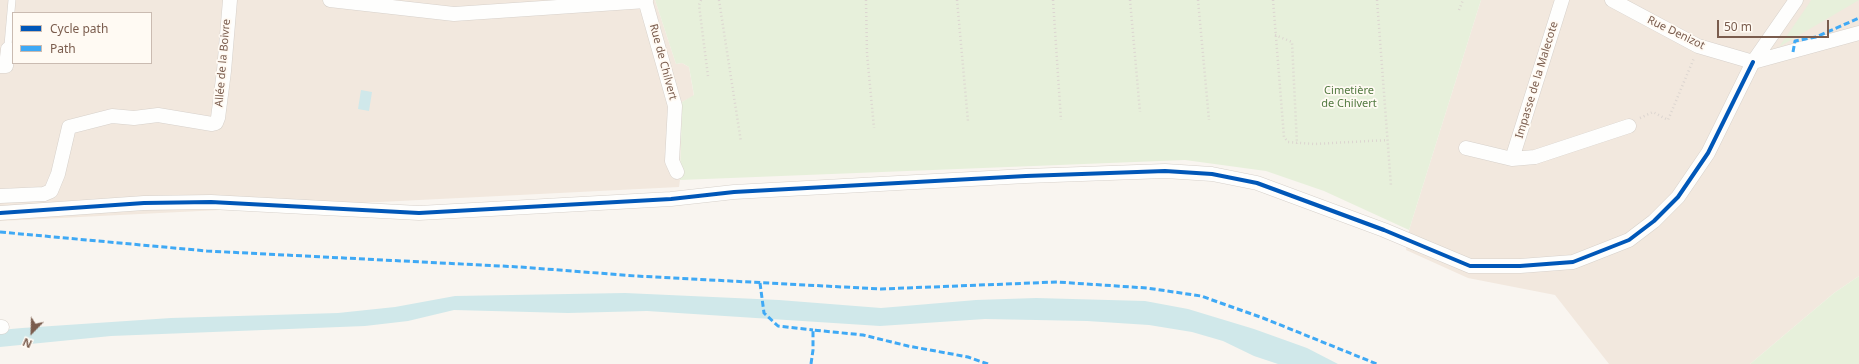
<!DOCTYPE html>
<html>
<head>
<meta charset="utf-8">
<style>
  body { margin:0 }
  #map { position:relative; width:1859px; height:364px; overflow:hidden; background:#f9f5f0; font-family:"Noto Sans",sans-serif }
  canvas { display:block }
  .legend { position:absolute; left:12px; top:12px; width:140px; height:52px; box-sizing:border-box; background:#fffaf3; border:1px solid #cabbb1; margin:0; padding:5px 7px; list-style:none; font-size:12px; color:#7a5c4d }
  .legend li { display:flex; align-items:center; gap:8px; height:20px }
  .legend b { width:20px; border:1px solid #cabbb1 }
  .north { position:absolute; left:12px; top:312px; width:40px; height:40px; -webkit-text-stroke:3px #fffaf3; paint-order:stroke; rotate:203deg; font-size:11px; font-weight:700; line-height:16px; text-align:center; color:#7a5c4d }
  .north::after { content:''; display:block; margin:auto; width:14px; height:18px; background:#7a5c4d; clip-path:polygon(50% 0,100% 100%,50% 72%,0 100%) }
  .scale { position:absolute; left:1717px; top:20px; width:112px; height:18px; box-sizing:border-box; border:2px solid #7a5c4d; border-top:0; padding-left:5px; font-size:12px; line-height:14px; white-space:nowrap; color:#7a5c4d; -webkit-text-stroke:3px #fffaf3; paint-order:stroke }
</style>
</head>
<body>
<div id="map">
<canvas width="1859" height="364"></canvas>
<ul class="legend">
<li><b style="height:5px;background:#0057b8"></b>Cycle path</li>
<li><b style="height:5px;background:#3fa9f5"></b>Path</li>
</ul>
<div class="north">N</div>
<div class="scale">50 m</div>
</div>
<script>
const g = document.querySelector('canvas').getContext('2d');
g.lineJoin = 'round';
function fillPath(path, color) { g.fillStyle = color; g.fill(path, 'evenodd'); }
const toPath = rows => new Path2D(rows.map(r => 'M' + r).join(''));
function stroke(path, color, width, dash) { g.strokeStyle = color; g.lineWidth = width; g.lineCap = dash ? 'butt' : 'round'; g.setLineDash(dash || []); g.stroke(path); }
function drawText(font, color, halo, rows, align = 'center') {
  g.font = font + ' "Noto Sans",sans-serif'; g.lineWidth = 3.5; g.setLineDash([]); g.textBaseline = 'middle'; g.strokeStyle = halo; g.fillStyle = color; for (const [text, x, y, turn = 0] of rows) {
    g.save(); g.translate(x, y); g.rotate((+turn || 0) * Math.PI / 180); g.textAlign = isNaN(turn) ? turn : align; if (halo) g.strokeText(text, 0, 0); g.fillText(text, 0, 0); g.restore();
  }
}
const residential = toPath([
  [0,0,655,0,676,64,682,63,689,67,694,96,682,102,680,180,679,187,0,221],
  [13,13,151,13,151,63,13,63],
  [1481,0,1859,0,1859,276,1834,293,1750,364,1609,364,1555,295,1468,278,1406,250,1409,230]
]);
const green = toPath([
  [655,0,1481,0,1409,230,1324,191,1266,171,1185,160,680,180,682,102,694,95,689,67,682,63,676,64],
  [1811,0,1859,0,1779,47,1808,5],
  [1859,276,1859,364,1750,364,1834,293]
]);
const water = toPath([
  [361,90,372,92,369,111,358,109],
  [625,293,779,300,881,308,976,300,1036,298,1145,301,1188,309,1254,329,1307,348,1338,364,1278,364,1254,356,1223,341,1192,332,1149,325,1087,321,985,319,880,326,647,311,568,313,454,310,408,321,365,326,111,336,0,347,0,330,22,328,171,318,338,313,395,307,455,296]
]);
const path = toPath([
  [701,0,699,5,708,76],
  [719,0,741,142],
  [866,0,867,54,874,128],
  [957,0,968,121],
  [1053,0,1061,120],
  [1130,0,1140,112],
  [1198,0,1209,120],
  [1273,0,1284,137,1288,142,1314,144,1388,140],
  [1377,0,1391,186],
  [1459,10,1463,0],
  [1275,35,1292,42,1297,144],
  [1640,118,1653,112,1668,120,1694,58]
]);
const lane = toPath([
  [8,45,12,0]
]);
const street = toPath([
  [330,0,454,14,646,1],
  [645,0,675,106,672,161,677,172],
  [1612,0,1698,46,1753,62,1859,33],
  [0,66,6,66,8,49],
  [1466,148,1512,159,1562,0],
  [1512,159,1535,157,1629,126],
  [0,196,44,194,51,191,58,174,69,127,112,116,134,118,158,115,212,124,216,123,218,118,224,71,230,0],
  [0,213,144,203,211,202,419,213,671,199,734,192,1026,176,1165,171,1212,174,1257,183,1384,230,1470,266,1520,266,1573,262,1629,240,1654,221,1678,197,1708,153,1753,62,1796,0],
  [0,327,2,327]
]);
const quiet = toPath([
  [1793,52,1795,41,1816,37,1859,18],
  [0,232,207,251,520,267,636,276,881,289,1057,282,1147,288,1201,296,1263,318,1377,364],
  [760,283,764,313,778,326,813,330],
  [811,364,813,350,813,330,863,335,908,346,968,357,988,364]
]);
const cycleway = toPath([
  [0,213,144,203,211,202,419,213,671,199,734,192,1026,176,1165,171,1212,174,1257,183,1384,230,1470,266,1520,266,1573,262,1629,240,1654,221,1678,197,1708,153,1753,62]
]);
const streetNames = [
  ["Rue Denizot",1676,33,26],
  ["Rue de Chilvert",663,62,75],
  ["Allée de la Boivre",223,63,-85],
  ["Impasse de la Malecote",1537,80,-73]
];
const parkNames = [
  ["Cimetière",1349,91],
  ["de Chilvert",1349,104]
];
fillPath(residential, '#f2e8de');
fillPath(green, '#e7f0db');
fillPath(water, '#d0e8ea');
stroke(lane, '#d7d1cb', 8);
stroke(street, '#d7d1cb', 15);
stroke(path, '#dcd5d0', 2.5, [1, 3]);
stroke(lane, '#fefefd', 7);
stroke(street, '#fefefd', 14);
stroke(quiet, '#3fa9f5', 3, [6, 3]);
stroke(cycleway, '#0057b8', 4);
drawText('11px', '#7a5c4d', '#fffaf3', streetNames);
drawText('11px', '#537a41', '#fffaf3', parkNames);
</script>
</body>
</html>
